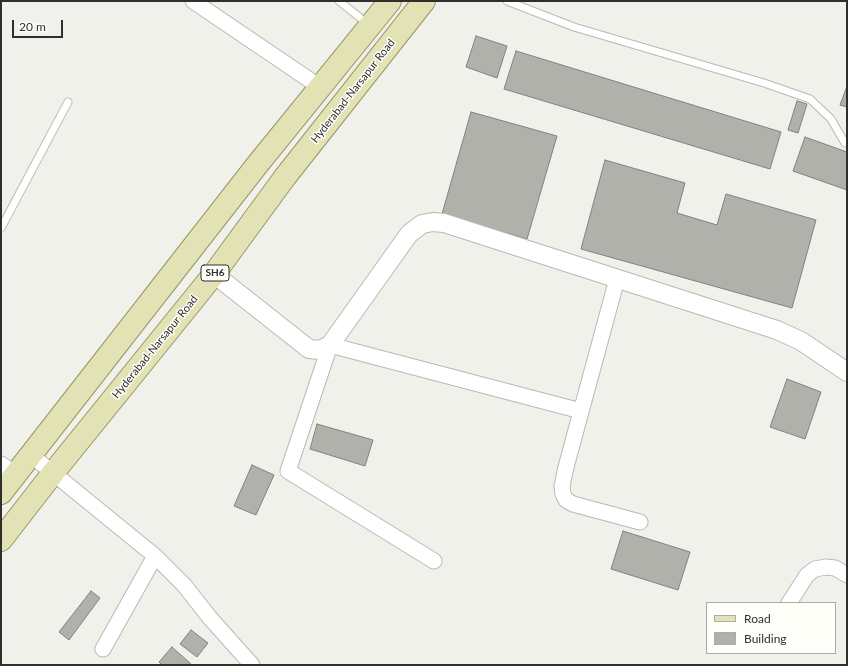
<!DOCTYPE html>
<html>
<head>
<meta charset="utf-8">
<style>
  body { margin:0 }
  #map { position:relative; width:848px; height:666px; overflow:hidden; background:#f1f1ec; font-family:Lato,sans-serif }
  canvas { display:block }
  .frame { position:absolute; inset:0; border:2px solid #2f2f2d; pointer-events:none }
  .legend { position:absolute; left:706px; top:602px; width:130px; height:52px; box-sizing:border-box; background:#fefff9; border:1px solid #abaca7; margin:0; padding:5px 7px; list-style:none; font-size:12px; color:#2f2f2d }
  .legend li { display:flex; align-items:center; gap:8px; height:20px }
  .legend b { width:20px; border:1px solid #abaca7 }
  .scale { position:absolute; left:12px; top:20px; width:51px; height:18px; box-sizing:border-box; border:2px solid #2f2f2d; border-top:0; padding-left:5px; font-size:12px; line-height:14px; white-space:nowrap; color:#2f2f2d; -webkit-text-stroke:3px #fefff9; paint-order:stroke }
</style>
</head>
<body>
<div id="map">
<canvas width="848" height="666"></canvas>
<div class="frame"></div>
<ul class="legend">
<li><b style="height:5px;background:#e2e2b4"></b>Road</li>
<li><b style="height:11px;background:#b1b1ac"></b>Building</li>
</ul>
<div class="scale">20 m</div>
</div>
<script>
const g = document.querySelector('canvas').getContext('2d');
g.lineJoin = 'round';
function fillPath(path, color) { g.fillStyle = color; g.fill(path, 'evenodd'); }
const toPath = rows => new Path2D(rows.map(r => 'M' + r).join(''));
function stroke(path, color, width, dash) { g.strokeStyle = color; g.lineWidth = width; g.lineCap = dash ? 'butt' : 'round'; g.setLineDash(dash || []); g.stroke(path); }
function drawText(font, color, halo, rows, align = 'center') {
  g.font = font + ' Lato,sans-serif'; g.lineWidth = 3; g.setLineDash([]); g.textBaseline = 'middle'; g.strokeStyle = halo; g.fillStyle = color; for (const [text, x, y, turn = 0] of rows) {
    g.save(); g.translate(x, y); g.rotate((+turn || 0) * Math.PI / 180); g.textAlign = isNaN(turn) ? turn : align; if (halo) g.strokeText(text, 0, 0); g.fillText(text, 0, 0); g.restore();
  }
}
const building = toPath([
  [476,36,507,46,497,78,466,67,476,36],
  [516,51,781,132,770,169,504,89,516,51],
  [846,89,847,89,847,107,840,105,846,89],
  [797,101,807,104,798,133,788,130,797,101],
  [471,112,557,136,527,239,442,214,471,112],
  [805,137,847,152,847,190,793,171,805,137],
  [605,160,685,183,677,213,717,225,726,194,816,220,792,308,581,249,605,160],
  [787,379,821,392,805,439,770,427,787,379],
  [317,424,373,440,365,466,310,449,317,424],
  [252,465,274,475,256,515,234,506,252,465],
  [623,531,690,552,678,590,611,569,623,531],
  [91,591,100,598,69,640,59,632,91,591],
  [191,630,208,643,197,657,180,644,191,630],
  [172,647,191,664,190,665,162,665,159,662,172,647]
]);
const service = toPath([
  [339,1,368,24],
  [507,1,574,27,764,83,810,99,831,119,845,143],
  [1,228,68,102]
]);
const minor = toPath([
  [193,1,320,87],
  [617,279,566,467,562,486,563,494,566,500,573,504,640,522],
  [31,455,155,556,184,585,210,618,252,665],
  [1,464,16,474],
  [434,561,288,471,330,345,581,411],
  [789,603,807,575,815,569,826,567,835,568,847,575],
  [103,649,155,556]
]);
const tertiary = toPath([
  [214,274,309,349,320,350,330,345,409,234,422,224,433,222,444,223,777,330,801,341,847,372]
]);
const primary = toPath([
  [1,493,257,165,390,1],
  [1,540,53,473,214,274,285,177,424,1]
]);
const shields = [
  [215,273,28]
];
const shieldNames = [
  ["SH6",215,273]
];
const streetNames = [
  ["Hyderabad-Narsapur Road",353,91,-52],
  ["Hyderabad-Narsapur Road",155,347,-51]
];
fillPath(building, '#b1b1ac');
stroke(building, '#81827d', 1);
stroke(service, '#b9b9b4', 9);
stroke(minor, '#b9b9b4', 17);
stroke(tertiary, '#b9b9b4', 20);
stroke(primary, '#979664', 24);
stroke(service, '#fff', 7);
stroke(minor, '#fff', 15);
stroke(tertiary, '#fff', 18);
stroke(primary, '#e2e2b4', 22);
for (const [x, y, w] of shields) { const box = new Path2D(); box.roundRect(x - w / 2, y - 8, w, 16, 3); g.fillStyle = '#fefff9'; g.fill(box); stroke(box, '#2f2f2d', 1); }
drawText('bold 10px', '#2f2f2d', null, shieldNames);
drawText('11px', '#2f2f2d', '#fefff9', streetNames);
</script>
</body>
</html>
